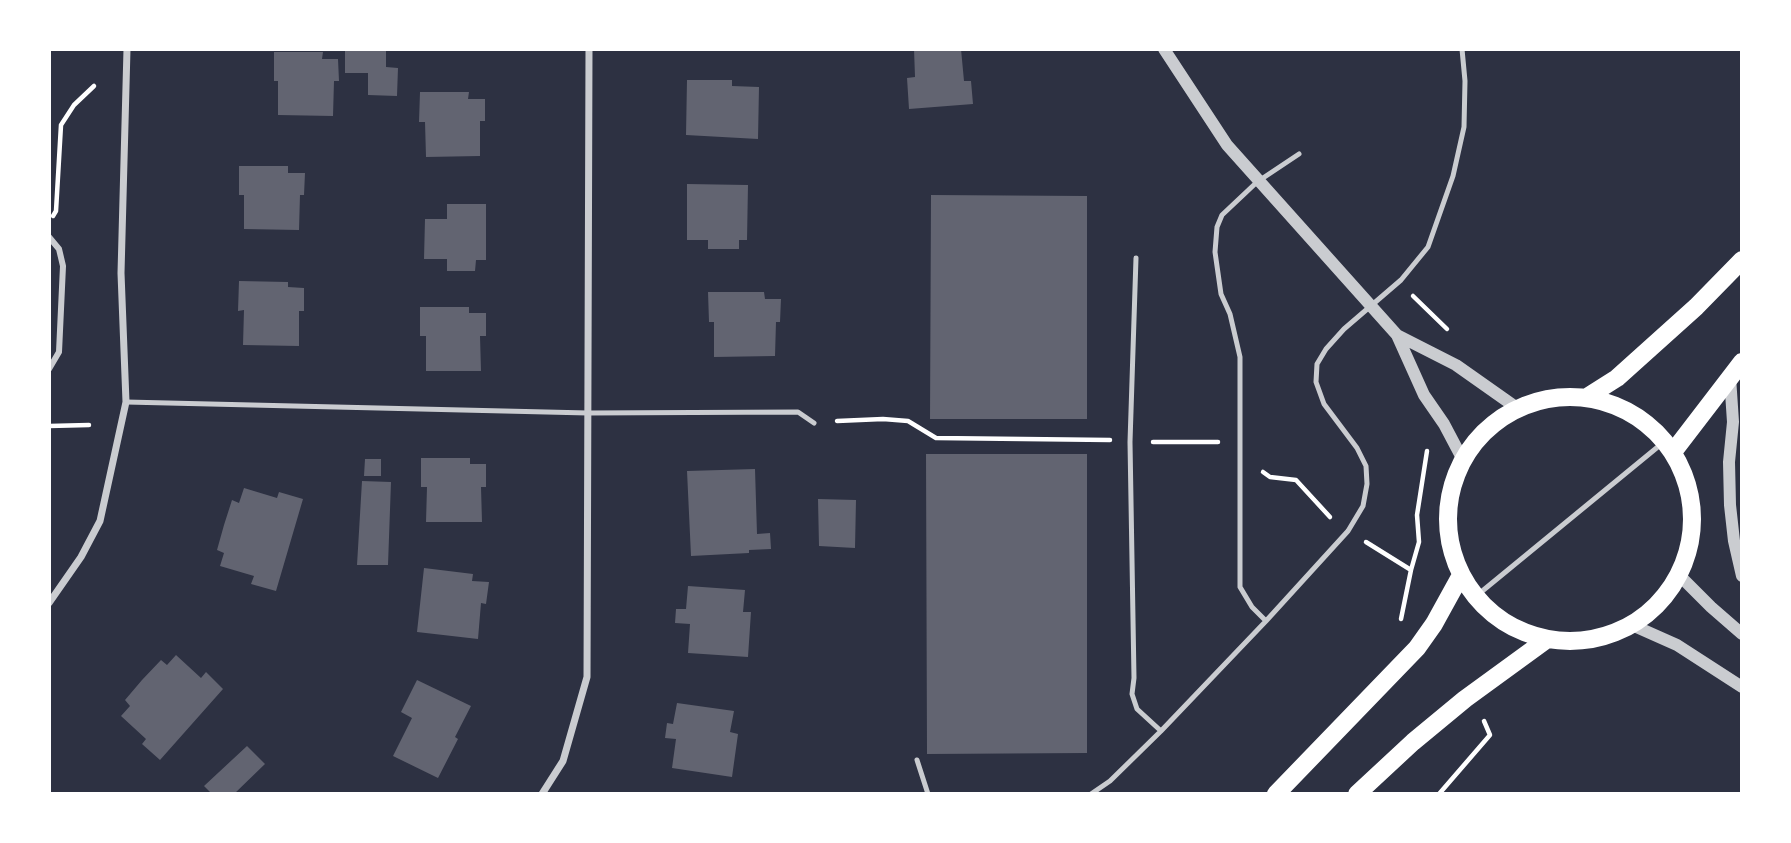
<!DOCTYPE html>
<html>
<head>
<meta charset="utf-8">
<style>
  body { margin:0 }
  #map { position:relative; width:1791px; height:843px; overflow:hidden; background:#2d3142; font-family:Rubik,sans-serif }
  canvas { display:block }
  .frame { position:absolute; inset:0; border:51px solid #fff; pointer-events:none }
</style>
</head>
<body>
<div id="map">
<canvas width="1791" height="843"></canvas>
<div class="frame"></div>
</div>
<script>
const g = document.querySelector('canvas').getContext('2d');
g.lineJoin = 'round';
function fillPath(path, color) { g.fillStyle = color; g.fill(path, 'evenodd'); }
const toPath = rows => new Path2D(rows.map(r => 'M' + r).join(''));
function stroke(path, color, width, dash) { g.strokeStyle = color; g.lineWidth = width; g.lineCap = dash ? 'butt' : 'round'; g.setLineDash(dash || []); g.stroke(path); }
const building = toPath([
  [345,49,386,49,386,67,398,68,397,96,368,95,368,73,345,73],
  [914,49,961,49,964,81,971,81,973,104,909,109,907,78,915,77],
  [274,52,323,52,322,59,338,59,339,81,334,81,333,116,278,115,278,81,274,81],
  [687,80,732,80,732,86,759,87,758,139,686,135],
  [420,92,469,92,468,99,485,99,485,121,480,121,480,156,426,157,425,122,419,122],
  [239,166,288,166,288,173,305,173,304,195,300,195,299,230,244,229,244,195,239,195],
  [687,184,748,185,747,240,739,240,739,249,708,249,708,240,687,240],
  [931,195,1087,196,1087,419,930,419],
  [447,204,486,204,486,260,476,260,475,271,447,271,447,259,424,259,425,219,447,219],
  [239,281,288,282,288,287,304,288,304,311,299,311,299,346,243,345,244,310,238,311],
  [708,292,764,292,765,299,781,299,780,322,776,322,775,356,714,357,714,322,709,322],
  [420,307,469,307,469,313,486,313,486,336,480,336,481,371,426,371,426,336,420,336],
  [926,454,1087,454,1087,753,927,754],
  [421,458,470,458,470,464,486,464,486,487,481,487,482,522,426,522,427,487,421,487],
  [365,459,381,459,381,476,364,476],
  [755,469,757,534,770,533,771,549,749,550,749,553,691,556,687,471],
  [362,481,391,482,388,565,357,565],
  [244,488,277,498,279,492,303,499,276,591,251,584,254,576,220,566,224,553,217,550,224,525,232,500,239,503],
  [818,499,856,500,855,548,819,546],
  [424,568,473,574,472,581,489,582,486,604,481,603,478,639,417,632],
  [688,586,745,590,743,612,751,612,748,657,688,653,690,624,675,623,676,609,686,609],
  [176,655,201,678,206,672,223,689,160,760,142,744,146,739,121,716,130,706,125,700,142,680,161,660,167,665],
  [417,680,471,706,455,737,458,739,438,778,393,756,412,718,401,712],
  [677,703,734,711,730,732,738,734,732,777,672,768,676,739,665,738,667,723,673,724],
  [247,746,265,764,234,794,212,794,204,786]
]);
const path = toPath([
  [53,216,56,211,61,125,74,105,94,86],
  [1413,296,1447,329],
  [837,421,883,419,908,421,936,438,1110,440],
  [49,426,89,425],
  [1153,442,1218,442],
  [1263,472,1270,477,1296,480,1330,517],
  [1366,542,1411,570,1401,619],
  [1411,570,1419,542,1417,515,1427,451],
  [1439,794,1490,735,1484,721]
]);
const service = toPath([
  [1136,258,1130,442,1134,678,1132,694,1137,709,1161,731],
  [126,402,588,413,798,412,814,423],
  [1475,597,1665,441],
  [1266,621,1252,607,1240,587,1240,357,1230,314,1221,294,1215,252,1217,227,1222,215,1257,182,1299,154],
  [917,760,928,794],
  [1091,794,1110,781,1161,731,1266,621,1348,531,1363,506,1367,484,1366,466,1357,448,1324,404,1316,382,1317,364,1326,349,1344,329,1401,280,1428,247,1453,176,1464,127,1465,81,1462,49]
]);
const pedestrian = toPath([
  [49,237,59,249,63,266,59,352,49,369]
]);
const minor = toPath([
  [49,603,81,557,100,521,126,402,121,273,127,49],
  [542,794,563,761,587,677,589,49]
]);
const tertiary = toPath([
  [1164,49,1227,145,1397,335,1424,395,1444,424,1463,460],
  [1397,335,1456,365,1517,408],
  [1730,377,1733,422,1729,462,1730,505,1734,541,1742,576],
  [1679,575,1711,607,1742,634],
  [1632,625,1677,645,1742,687]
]);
const primary = toPath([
  '1448 519a122 122 0 1 1 244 0a122 122 0 1 1-244 0Z',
  [1587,397,1617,378,1696,307,1742,260],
  [1673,452,1742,362],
  [1276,794,1417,648,1434,624,1461,575],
  [1357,794,1413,742,1465,699,1546,640]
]);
fillPath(building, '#626471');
stroke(path, '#fff', 4.5);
stroke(service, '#caccd0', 5);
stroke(pedestrian, '#caccd0', 6);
stroke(minor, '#caccd0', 7);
stroke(tertiary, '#caccd0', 12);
stroke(primary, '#fff', 18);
</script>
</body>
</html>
